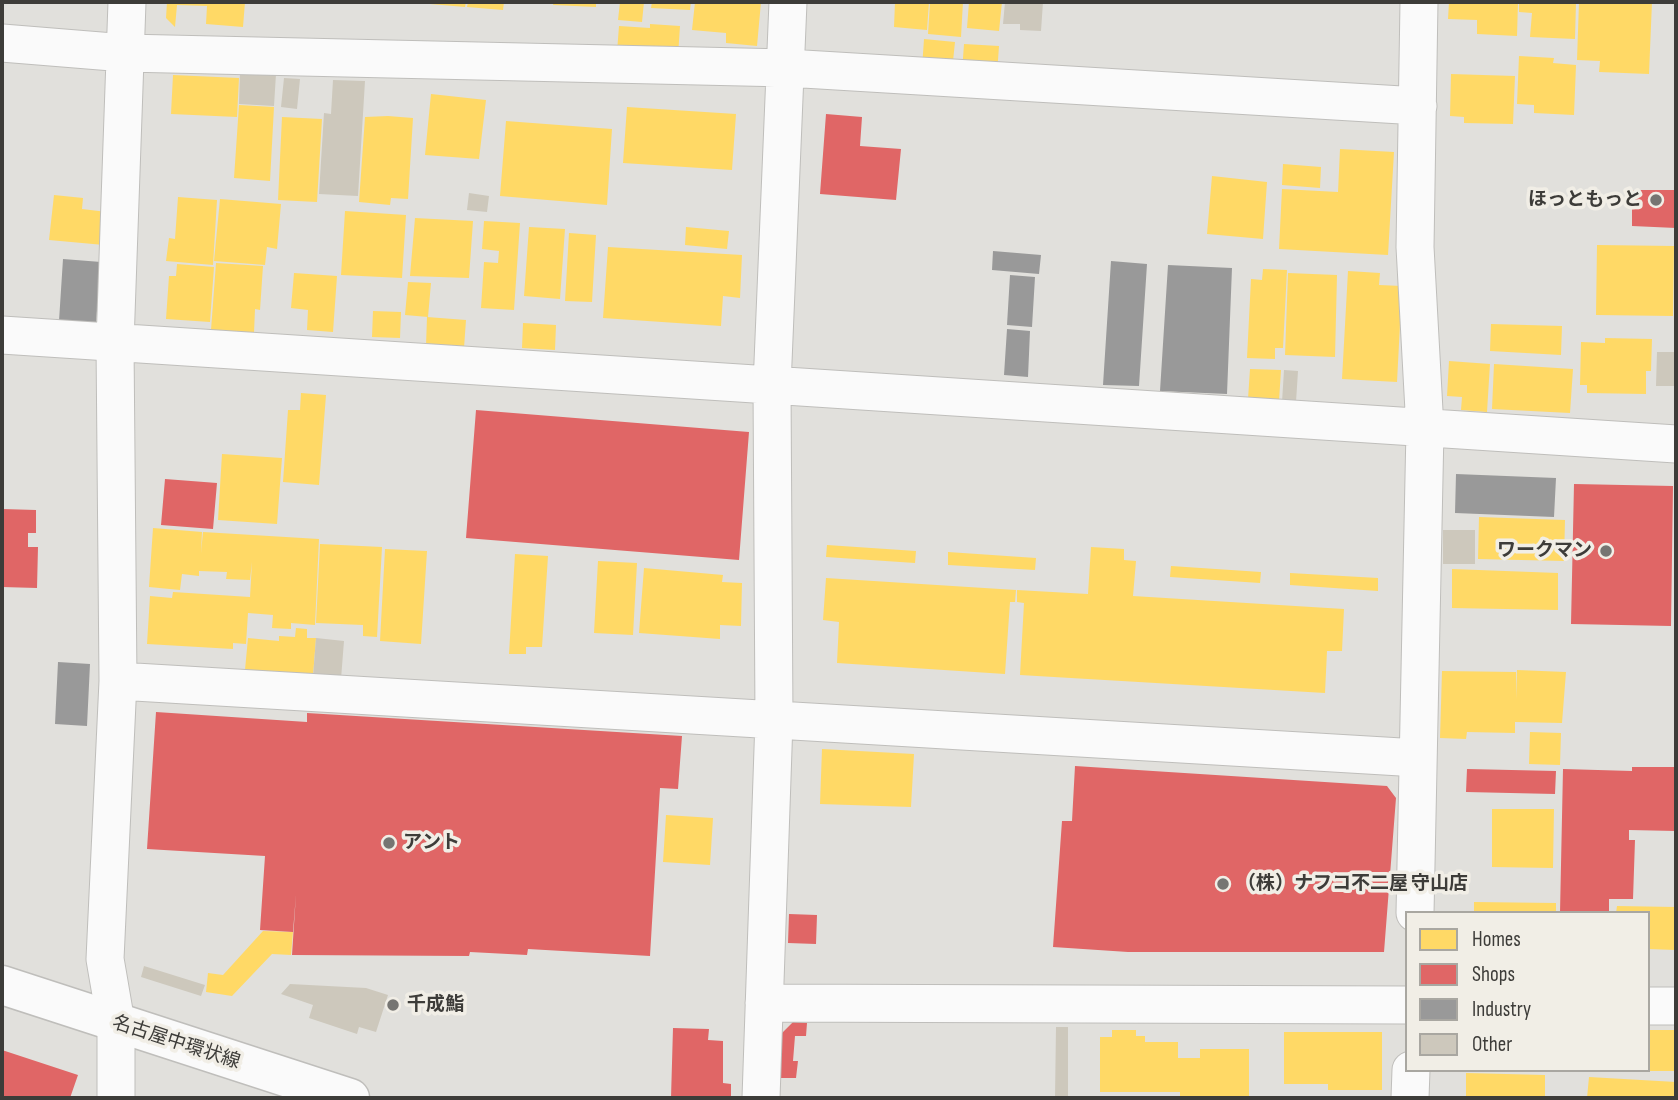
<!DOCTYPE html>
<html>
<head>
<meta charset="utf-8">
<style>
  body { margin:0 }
  #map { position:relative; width:1678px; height:1100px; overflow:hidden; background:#e1e0dc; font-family:"Sofia Sans Condensed",sans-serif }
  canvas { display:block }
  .frame { position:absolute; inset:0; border:4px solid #3d3c39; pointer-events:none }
  .legend { position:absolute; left:1405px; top:911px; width:245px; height:161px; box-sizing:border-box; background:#f1eee6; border:2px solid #a9a7a1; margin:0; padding:9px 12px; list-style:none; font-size:21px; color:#3d3c39 }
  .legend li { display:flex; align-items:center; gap:14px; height:35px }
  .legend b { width:35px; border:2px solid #a9a7a1 }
</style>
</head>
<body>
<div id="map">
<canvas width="1678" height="1100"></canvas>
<div class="frame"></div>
<ul class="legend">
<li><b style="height:19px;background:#ffd966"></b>Homes</li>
<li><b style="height:19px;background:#e06666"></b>Shops</li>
<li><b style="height:19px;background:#999"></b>Industry</li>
<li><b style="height:19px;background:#cdc8bc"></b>Other</li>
</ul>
</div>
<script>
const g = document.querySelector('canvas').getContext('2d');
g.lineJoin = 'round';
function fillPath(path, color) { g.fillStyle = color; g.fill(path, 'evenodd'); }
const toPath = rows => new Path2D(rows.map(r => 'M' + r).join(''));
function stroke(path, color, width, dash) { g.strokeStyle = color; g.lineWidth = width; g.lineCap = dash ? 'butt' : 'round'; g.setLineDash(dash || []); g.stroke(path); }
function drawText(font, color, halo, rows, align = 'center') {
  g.font = font + ' "Sofia Sans Condensed","Noto Sans JP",sans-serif'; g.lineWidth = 7; g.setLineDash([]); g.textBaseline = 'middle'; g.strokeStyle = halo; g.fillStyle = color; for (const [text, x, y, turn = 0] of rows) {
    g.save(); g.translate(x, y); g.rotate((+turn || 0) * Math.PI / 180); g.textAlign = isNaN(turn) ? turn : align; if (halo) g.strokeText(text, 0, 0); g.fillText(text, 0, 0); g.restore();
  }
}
const homes = toPath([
  [167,2,245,2,243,27,206,24,207,6,177,5,175,27,166,18],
  [430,2,466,2,465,7,430,4],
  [468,2,504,2,503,10,467,7],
  [554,2,596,2,596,7,553,5],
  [620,2,644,2,642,22,618,20],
  [652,2,691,2,690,10,651,8],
  [695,2,761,2,757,46,726,43,726,33,692,30],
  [895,2,929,2,927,30,894,27],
  [930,2,963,2,961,37,928,34],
  [969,2,1002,2,999,31,967,28],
  [1449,2,1518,2,1517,36,1477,34,1477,20,1448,19],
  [1519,2,1576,2,1575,39,1530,37,1532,13,1519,12],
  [1579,2,1652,2,1649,74,1599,72,1600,61,1577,60],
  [650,24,680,26,678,56,649,55,649,45,647,55,617,52,619,26,650,28],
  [924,39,955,42,952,71,922,68],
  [964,44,999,46,997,74,962,72],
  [1519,56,1554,58,1553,63,1576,65,1574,115,1534,113,1534,105,1517,104],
  [1451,74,1515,76,1513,124,1464,123,1464,117,1450,116],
  [173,75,239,78,237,117,171,114],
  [431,94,486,100,479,159,425,155],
  [239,105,274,107,270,181,234,178],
  [627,107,736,114,732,170,623,163],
  [388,116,413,118,408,199,391,198,390,205,359,202,365,117],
  [282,117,322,119,317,202,278,200],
  [506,121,612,129,607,205,500,196],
  [1340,149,1394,152,1388,255,1279,249,1282,189,1338,192],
  [1283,164,1321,167,1320,188,1282,185],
  [1212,176,1267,182,1263,239,1207,234],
  [54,195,83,198,82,209,107,212,104,245,49,240],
  [178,197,217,200,213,265,166,261,169,238,175,239],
  [220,199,281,204,277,249,267,247,265,265,214,261],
  [345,211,406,215,402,278,341,275],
  [415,218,473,221,469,278,410,276],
  [484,221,520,223,514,310,481,308,484,262,498,263,499,251,482,249],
  [529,227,565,229,560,299,524,296],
  [686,227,729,231,727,249,685,245],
  [569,233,596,235,592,302,565,301],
  [1597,245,1674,246,1673,316,1596,315],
  [608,247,742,255,740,298,723,296,721,326,603,318],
  [216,263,263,266,260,310,255,309,254,333,211,330],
  [177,264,214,267,210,322,166,319,169,276,176,276],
  [1263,269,1287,270,1283,348,1275,348,1275,359,1247,358,1251,279,1262,280],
  [1348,271,1380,273,1379,285,1402,286,1397,382,1342,379],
  [294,273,337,276,333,332,307,330,308,310,291,308],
  [1288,273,1337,275,1335,357,1285,355],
  [408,282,431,283,428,317,405,315],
  [373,311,401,312,400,338,372,337],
  [427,317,466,320,464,348,426,346],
  [523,323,556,325,555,350,522,348],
  [1491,324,1562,326,1561,355,1490,351],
  [1605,338,1652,339,1651,371,1646,371,1646,394,1587,393,1587,385,1580,385,1581,342,1605,343],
  [1449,361,1490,364,1487,412,1461,410,1462,397,1447,396],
  [1494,364,1573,369,1570,413,1492,409],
  [1250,369,1281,370,1279,401,1248,399],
  [301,393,326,395,319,485,283,482,288,410,300,410],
  [222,454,282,458,277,524,218,520],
  [1479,517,1565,520,1564,561,1478,559],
  [153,528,202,532,201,553,203,532,319,539,315,625,291,623,291,629,272,628,273,615,248,613,246,644,233,643,233,649,147,644,150,596,172,598,173,592,250,597,252,562,250,580,226,579,227,572,199,571,199,576,182,574,180,590,149,587],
  [320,544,382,547,377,637,363,636,363,625,316,623],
  [827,545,916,551,915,563,826,557],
  [1091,547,1124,549,1124,560,1136,561,1133,596,1344,609,1342,651,1327,651,1325,693,1020,675,1024,603,1017,602,1017,590,1088,594],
  [385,549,427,551,421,644,380,641],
  [948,552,1036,558,1035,570,948,565],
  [515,554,548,556,542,647,526,647,526,654,509,654],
  [598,561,637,563,633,635,594,633],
  [1171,566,1261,572,1260,583,1170,577],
  [644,568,723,575,722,582,742,583,741,626,720,625,720,639,639,633],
  [1452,569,1558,573,1558,610,1452,608],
  [1290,573,1378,578,1378,591,1290,585],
  [826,578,1016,590,1015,602,1010,602,1005,674,837,663,839,622,823,620],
  [296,628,307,629,307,638,316,638,313,676,245,670,248,638,279,641,279,636,295,637],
  [1517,670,1566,672,1562,723,1515,722,1515,733,1467,732,1466,739,1440,738,1442,671,1516,672,1516,699],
  [1530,732,1561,733,1560,765,1529,764],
  [822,749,914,754,911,807,820,804],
  [1492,809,1554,809,1553,868,1492,867],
  [666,815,713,818,710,865,663,862],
  [1474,902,1556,903,1556,913,1474,913],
  [1617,906,1676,907,1676,950,1648,949,1648,913,1616,913],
  [263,931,293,932,291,955,272,954,232,996,206,992,208,973,223,975],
  [1112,1030,1136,1030,1136,1036,1145,1036,1145,1042,1178,1042,1178,1058,1200,1058,1200,1049,1249,1049,1249,1098,1180,1098,1180,1092,1100,1092,1100,1037,1112,1037],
  [1648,1030,1676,1030,1676,1071,1648,1071],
  [1284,1032,1382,1032,1382,1090,1328,1090,1328,1084,1284,1084],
  [1466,1073,1545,1075,1545,1098,1466,1098],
  [1589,1077,1676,1082,1676,1098,1587,1098]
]);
const shops = toPath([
  [826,114,862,117,860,146,901,149,896,200,820,194],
  [1632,190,1676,190,1676,228,1632,226],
  [476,410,749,432,739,560,466,538],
  [165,479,217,483,213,529,161,525],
  [1574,484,1673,486,1671,626,1571,624],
  [2,509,36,510,36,533,28,533,28,547,38,547,37,588,2,587],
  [156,712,307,722,307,713,682,736,678,789,660,788,650,956,528,949,527,955,470,952,469,956,292,955,296,894,293,932,260,930,265,856,147,849],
  [1075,766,1387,786,1396,798,1384,952,1128,952,1053,947,1062,821,1072,821],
  [1632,767,1676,767,1676,831,1629,830,1629,840,1635,840,1633,899,1609,899,1609,913,1560,913,1563,769,1632,771],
  [1467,769,1556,771,1555,794,1466,792],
  [789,914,817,915,816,944,788,943],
  [793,1022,807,1023,806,1036,795,1036,793,1061,798,1061,796,1078,779,1078,778,1037],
  [673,1028,709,1029,708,1040,723,1041,723,1083,731,1084,731,1098,671,1098],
  [2,1050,78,1075,70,1098,2,1098]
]);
const industry = toPath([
  [993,251,1041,255,1039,274,992,270],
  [63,259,101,262,96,323,59,321],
  [1111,261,1147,264,1139,386,1103,385],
  [1168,265,1232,268,1227,394,1160,391],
  [1010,275,1035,277,1032,327,1007,325],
  [1007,329,1030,331,1028,377,1004,375],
  [1456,474,1556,478,1554,517,1455,513],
  [58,662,90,664,87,726,55,724]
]);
const building = toPath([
  [1005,2,1043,2,1041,31,1020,30,1020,24,1003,24],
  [240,72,276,74,274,106,239,104],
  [284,78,300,79,297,109,281,107],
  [333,80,365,81,358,196,319,194,324,113,331,114],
  [469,193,489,196,487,212,467,210],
  [1657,352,1675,352,1675,386,1656,386],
  [1284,370,1298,371,1296,402,1282,402],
  [1443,530,1475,530,1475,564,1443,564],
  [316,638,344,641,341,679,313,677],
  [144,966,205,985,201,996,141,977],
  [290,984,366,988,388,995,376,1032,359,1027,357,1034,309,1018,313,1005,281,994],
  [1056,1027,1068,1027,1068,1098,1055,1098]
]);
const minor = toPath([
  [2,43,125,53,787,68,1418,106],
  [2,335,1676,444],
  [118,681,1418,758],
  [1415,913,1425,429,1415,247,1419,2],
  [764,1003,1407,1005],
  [1648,1006,1676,1006],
  [116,1098,116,1023,105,959,118,681,115,343,127,2],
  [761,1098,774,720,772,386,788,2],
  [1410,1098,1411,1070]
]);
const primary = toPath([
  [2,985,350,1098]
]);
const markers = [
  [1656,200,7,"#767572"],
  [1606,551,7,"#767572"],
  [389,843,7,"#767572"],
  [1223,884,7,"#767572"],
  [393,1005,7,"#767572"]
];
const poiNames = [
  ["ほっともっと",1642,200,"right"],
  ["ワークマン",1592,551,"right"],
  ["アント",403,843],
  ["（株）ナフコ不二屋 守山店",1237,884],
  ["千成鮨",407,1005]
];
const streetNames = [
  ["名古屋中環状線",176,1043,18]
];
fillPath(homes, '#ffd966');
fillPath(shops, '#e06666');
fillPath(industry, '#999');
fillPath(building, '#cdc8bc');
stroke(minor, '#bfbebb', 39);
stroke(primary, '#bfbebb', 41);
stroke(minor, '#fafafa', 37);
stroke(primary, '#fafafa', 38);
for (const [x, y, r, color] of markers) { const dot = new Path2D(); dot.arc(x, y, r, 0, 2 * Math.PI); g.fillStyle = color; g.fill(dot); stroke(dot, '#f1eee6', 2.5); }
drawText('bold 19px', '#3d3c39', '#f1eee6', poiNames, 'left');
drawText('19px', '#3d3c39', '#f1eee6', streetNames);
</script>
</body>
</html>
